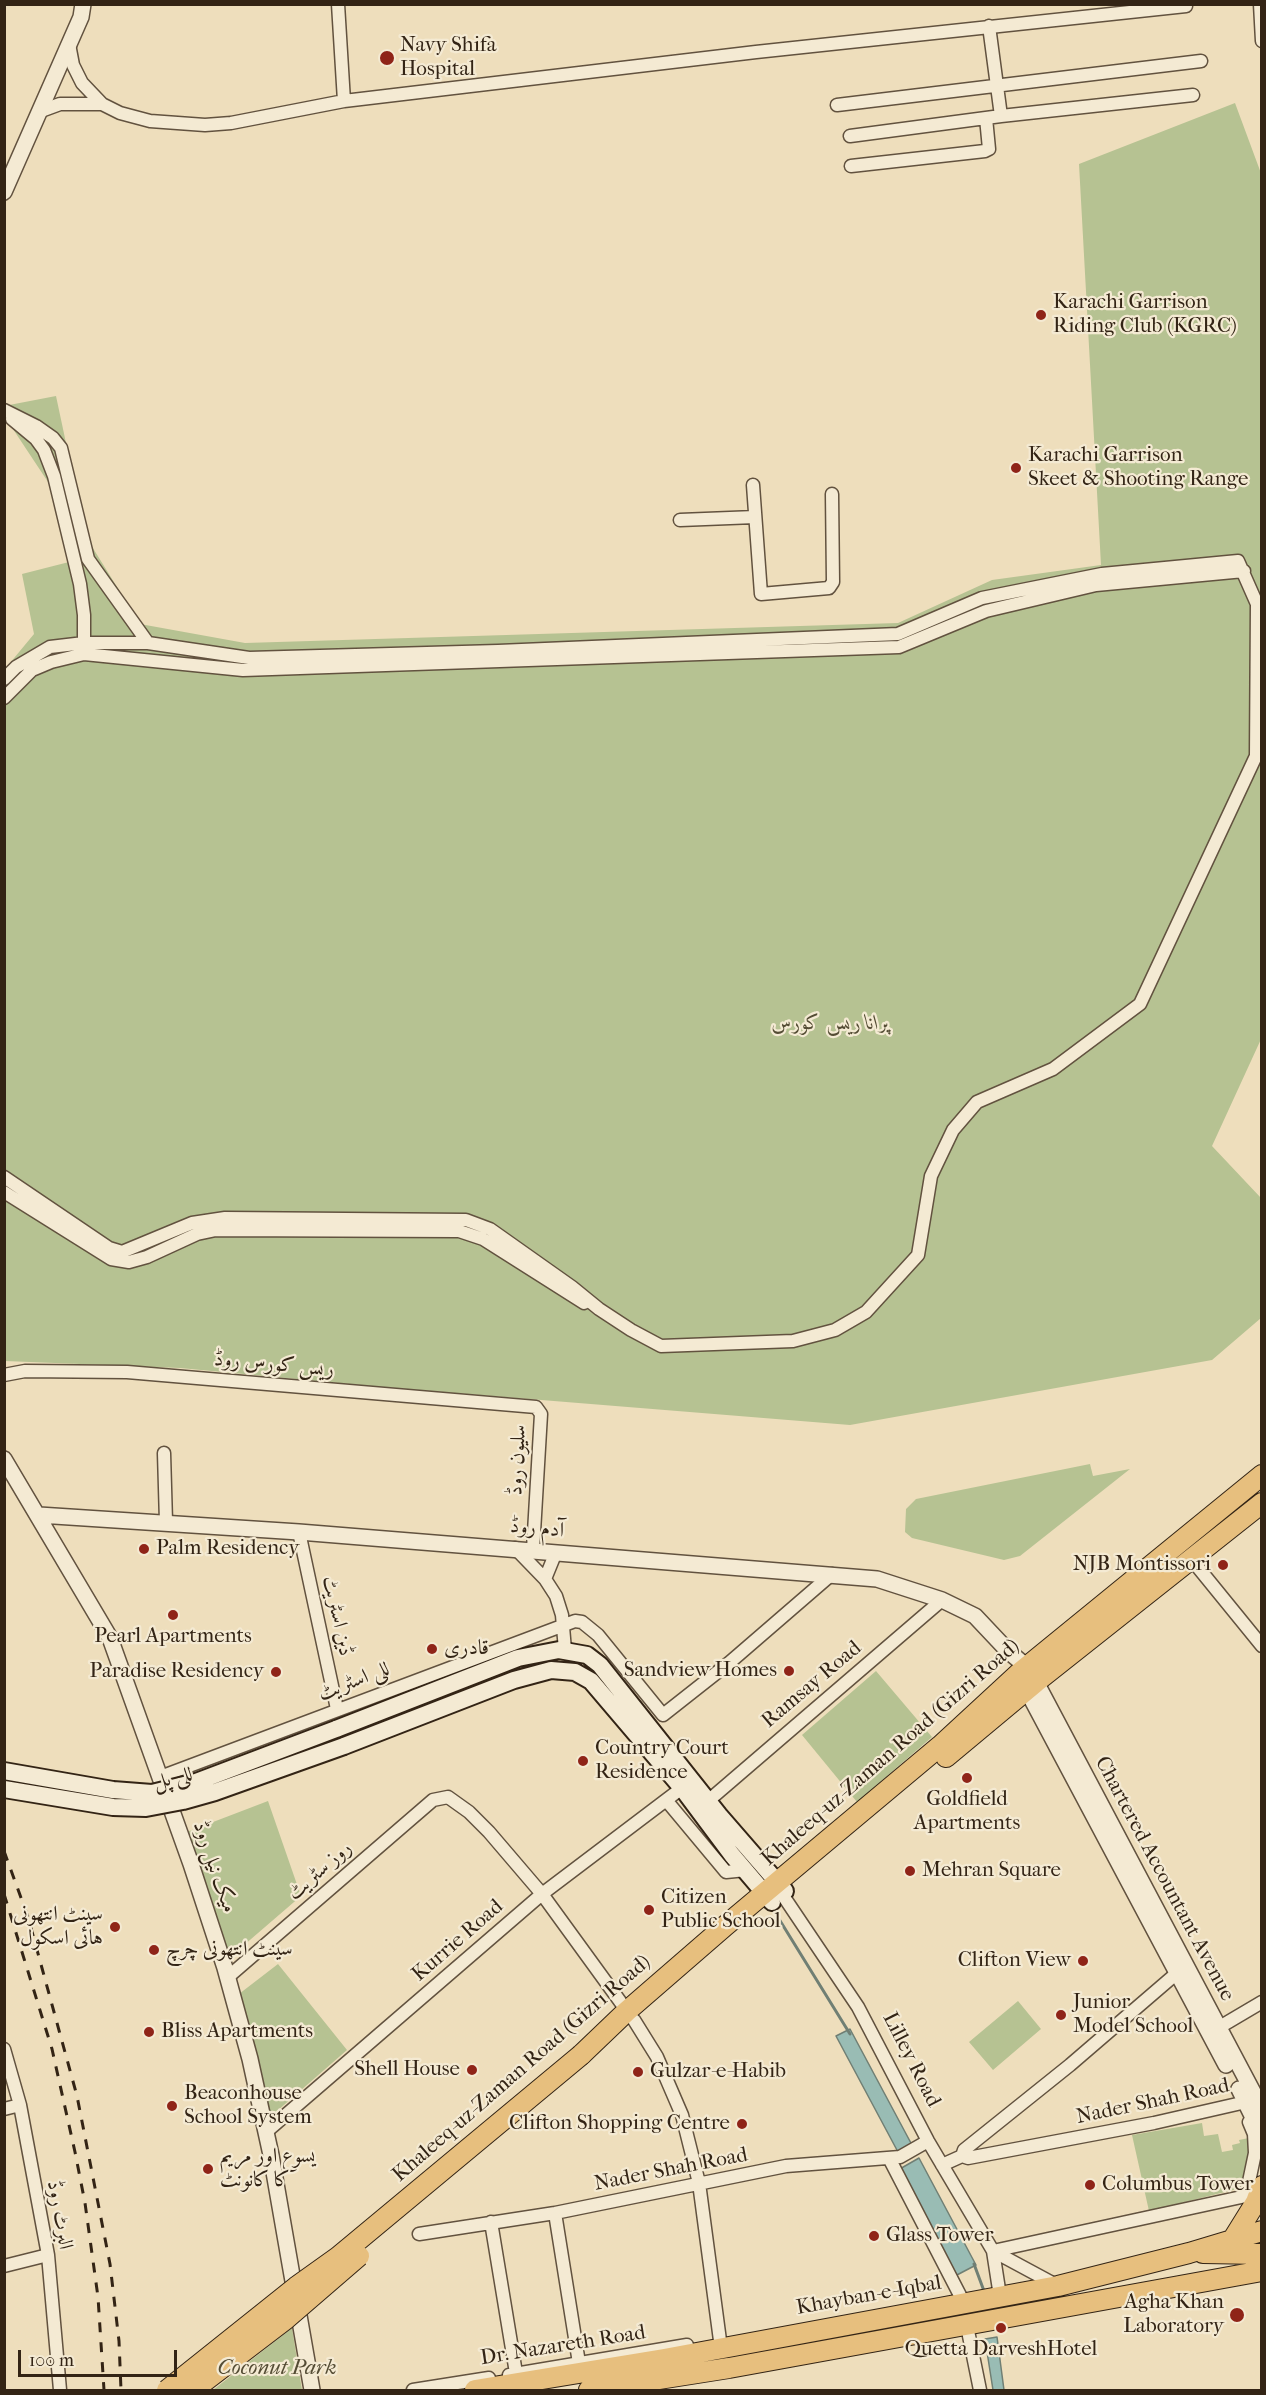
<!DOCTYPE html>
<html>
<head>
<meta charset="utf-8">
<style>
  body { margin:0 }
  #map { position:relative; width:1266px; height:2395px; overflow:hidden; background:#eedebc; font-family:"IM FELL French Canon",serif }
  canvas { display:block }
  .frame { position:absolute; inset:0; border:6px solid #332415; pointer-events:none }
  .scale { position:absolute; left:18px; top:2350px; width:159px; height:27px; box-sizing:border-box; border:3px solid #332415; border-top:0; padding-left:8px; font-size:18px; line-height:21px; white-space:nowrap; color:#332415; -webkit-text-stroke:4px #f4ead3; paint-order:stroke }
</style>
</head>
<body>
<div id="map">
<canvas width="1266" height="2395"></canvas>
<div class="frame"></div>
<div class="scale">100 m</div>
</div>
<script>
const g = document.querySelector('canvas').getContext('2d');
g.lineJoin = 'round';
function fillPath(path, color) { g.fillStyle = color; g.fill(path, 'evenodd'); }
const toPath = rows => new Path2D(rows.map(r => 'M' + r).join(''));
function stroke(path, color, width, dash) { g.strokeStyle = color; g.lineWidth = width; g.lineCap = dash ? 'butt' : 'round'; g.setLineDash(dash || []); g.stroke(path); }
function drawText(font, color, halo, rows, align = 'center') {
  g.font = font + ' "IM FELL French Canon",Amiri,serif'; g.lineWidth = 4.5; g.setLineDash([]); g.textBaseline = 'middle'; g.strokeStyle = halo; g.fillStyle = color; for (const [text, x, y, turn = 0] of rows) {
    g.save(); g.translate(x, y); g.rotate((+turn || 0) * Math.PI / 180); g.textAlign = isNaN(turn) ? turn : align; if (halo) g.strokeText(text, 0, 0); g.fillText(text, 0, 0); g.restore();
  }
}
const green = toPath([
  [1235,103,1262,176,1262,1037,1212,1146,1261,1198,1261,1318,1212,1360,850,1425,381,1387,180,1368,5,1361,5,669,34,634,22,574,69,562,52,488,5,417,4,406,56,396,86,537,140,624,245,643,898,623,992,580,1101,565,1079,164],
  [1090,1464,1093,1476,1130,1469,1020,1556,1004,1560,912,1538,905,1532,906,1509,916,1499],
  [876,1671,932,1737,857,1802,802,1735],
  [268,1801,301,1896,229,1958,187,1832],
  [278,1964,347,2050,269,2118,239,1994],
  [1018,2001,1041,2029,993,2070,969,2042],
  [1202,2123,1204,2136,1218,2134,1222,2152,1233,2150,1232,2145,1240,2143,1239,2140,1249,2138,1251,2148,1245,2187,1149,2211,1132,2135],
  [292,2328,302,2390,213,2390]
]);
const water = toPath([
  [850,2029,912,2145,898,2152,836,2036,850,2029],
  [919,2158,976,2265,955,2276,898,2170,919,2158],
  [997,2337,1004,2390,993,2390,985,2339,997,2337]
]);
const stream = toPath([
  [779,1919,850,2034],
  [974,2264,984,2291]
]);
const minor = toPath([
  [338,4,344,101],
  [1260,4,1262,41],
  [989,26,1001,116],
  [69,44,73,65,82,83,102,104,120,113,150,121,205,125,231,123,344,101,756,52,1186,6],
  [837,105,1201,61],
  [41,111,60,104,102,104],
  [850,136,1001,116,1193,95],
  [851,166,985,151,989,149,986,118],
  [4,410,36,426,53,438,61,448,88,559,148,643],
  [12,419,36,439,44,450,54,476,80,584,84,615,84,650],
  [753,485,761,594,829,588,833,582,832,494],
  [680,520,755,517],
  [4,679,16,667,50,647,84,643,148,643,249,658,498,651,898,634,982,598,1102,574,1238,561,1257,604,1256,756,1140,1004,1053,1069,977,1102,953,1130,931,1176,918,1255,866,1312,835,1330,793,1341,661,1346,631,1330,599,1309,572,1287,490,1229,466,1220,225,1218,192,1223,122,1252,109,1248,4,1177],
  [4,698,32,670,51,662,84,654,243,670,899,647,986,611,1096,585,1244,571],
  [4,1192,111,1259,129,1262,147,1257,197,1234,216,1230,459,1231,483,1239,584,1303],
  [4,1375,25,1371,127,1372,536,1407,541,1414,533,1549],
  [164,1453,166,1522],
  [299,1532,337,1709],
  [515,1548,545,1579,556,1596,562,1615,565,1650],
  [1192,1560,1262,1646],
  [545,1579,556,1552],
  [160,1777,575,1621,582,1622,598,1635,663,1715,729,1663,832,1574],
  [666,1800,726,1872,746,1870],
  [708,1801,942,1600],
  [782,1894,858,2007,928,2141,993,2251,1000,2296],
  [228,1977,433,1800,448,1797,469,1812,489,1832,542,1894,627,2011],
  [634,2020,657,2057,682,2115,699,2183,721,2348],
  [1218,2028,1262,2002],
  [4,2049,20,2105,48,2255,60,2390],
  [4,2109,20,2105],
  [266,2132,542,1894,682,1788],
  [962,2156,968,2158,1154,2123,1246,2102],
  [889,2158,964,2303],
  [942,2165,962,2156,964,2150,1070,2065,1177,1973],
  [555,2213,579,2363],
  [491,2222,516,2373],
  [419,2234,555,2213,786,2166,900,2157,928,2141],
  [993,2251,1246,2196,1255,2153,1254,2134,1249,2122],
  [993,2251,1058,2286],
  [4,2266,48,2255],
  [967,2326,980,2390],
  [509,2375,687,2345],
  [413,2390,489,2378]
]);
const tertiary = toPath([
  [4,192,81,17,83,4],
  [4,1459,110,1638,191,1864,225,1968,250,2059,271,2155,312,2390],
  [39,1515,299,1532,877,1579,942,1600,975,1616,1008,1651,1027,1667,1036,1682,1262,2109],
  [1022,1681,1226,2065],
  [1239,2089,1262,2136]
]);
const secondary = toPath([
  [336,1729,518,1658,559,1650,587,1655,600,1665,719,1815,785,1891],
  [344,1746,514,1680,551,1670,575,1672,591,1681,682,1788,732,1855,772,1902]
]);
const primary = toPath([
  [946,1757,1036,1682,1262,1503],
  [581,2055,627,2011,725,1926,940,1746,1018,1674,1262,1475],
  [1233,2239,1256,2202,1262,2186],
  [1203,2253,1262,2254],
  [475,2390,664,2359,1058,2286,1189,2253,1262,2231],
  [589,2390,729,2368,1262,2271]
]);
const rail = toPath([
  [4,1851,28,1917,77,2096,110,2264,119,2341,121,2390],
  [4,1894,52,2049,75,2152,85,2203,98,2297,104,2390]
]);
const secondaryBridge = toPath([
  [4,1771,113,1790,152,1793,196,1782,336,1729],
  [4,1789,113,1807,146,1808,183,1801,215,1792,344,1746]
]);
const primaryBridge = toPath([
  [167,2390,296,2287,338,2257,581,2055],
  [193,2390,286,2319,359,2256]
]);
const markers = [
  [387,58,8,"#8f2418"],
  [1041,315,6,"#8f2418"],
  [1016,468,6,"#8f2418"],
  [144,1549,6,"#8f2418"],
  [1223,1565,6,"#8f2418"],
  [173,1615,6,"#8f2418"],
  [432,1649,6,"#8f2418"],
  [789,1671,6,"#8f2418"],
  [276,1672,6,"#8f2418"],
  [583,1761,6,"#8f2418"],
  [967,1778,6,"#8f2418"],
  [910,1871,6,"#8f2418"],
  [649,1910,6,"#8f2418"],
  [115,1927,6,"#8f2418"],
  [154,1950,6,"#8f2418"],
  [1083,1961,6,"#8f2418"],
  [1061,2015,6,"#8f2418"],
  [149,2032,6,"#8f2418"],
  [472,2070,6,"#8f2418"],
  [638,2072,6,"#8f2418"],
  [172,2106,6,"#8f2418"],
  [742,2124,6,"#8f2418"],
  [208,2169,6,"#8f2418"],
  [1090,2185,6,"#8f2418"],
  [874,2236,6,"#8f2418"],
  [1237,2315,8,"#8f2418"],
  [1001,2328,6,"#8f2418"]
];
const poiNames = [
  ["Navy Shifa",400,46],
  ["Hospital",400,70],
  ["Karachi Garrison",1053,303],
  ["Riding Club (KGRC)",1053,327],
  ["Karachi Garrison",1028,456],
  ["Skeet & Shooting Range",1028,480],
  ["Palm Residency",156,1549],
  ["NJB Montissori",1211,1565,"right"],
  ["Pearl Apartments",173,1637,"center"],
  ["قادری",444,1649],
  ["Sandview Homes",777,1671,"right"],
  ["Paradise Residency",264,1672,"right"],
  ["Country Court",595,1749],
  ["Residence",595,1773],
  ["Goldfield",967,1800,"center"],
  ["Apartments",967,1824,"center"],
  ["Mehran Square",922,1871],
  ["Citizen",661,1898],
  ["Public School",661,1922],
  ["سینٹ انتھونی",103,1915,"right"],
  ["ہائی اسکول",103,1939,"right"],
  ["سینٹ انتھونی چرچ",166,1950],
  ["Clifton View",1071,1961,"right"],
  ["Junior",1073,2003],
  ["Model School",1073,2027],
  ["Bliss Apartments",161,2032],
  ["Shell House",460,2070,"right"],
  ["Gulzar-e-Habib",650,2072],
  ["Beaconhouse",184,2094],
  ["School System",184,2118],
  ["Clifton Shopping Centre",730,2124,"right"],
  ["یسوع اور مریم",220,2157],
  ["کا کانونٹ",220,2181],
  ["Columbus Tower",1102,2185],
  ["Glass Tower",886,2236],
  ["Agha Khan",1224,2303,"right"],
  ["Laboratory",1224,2327,"right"],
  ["Quetta DarveshHotel",1001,2350,"center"]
];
const parkNames = [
  ["پرانا ریس کورس",830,1024],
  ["Coconut Park",277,2369]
];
const streetNames = [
  ["ریس کورس روڈ",274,1365,5],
  ["سلیون روڈ",518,1460,-87],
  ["آدم روڈ",537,1529,5],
  ["ڈین اسٹریٹ",337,1616,78],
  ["للی اسٹریٹ",354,1682,-21],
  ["Ramsay Road",812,1685,-40],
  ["Khaleeq-uz-Zaman Road (Gizri Road)",891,1753,-41],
  ["للی پل",173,1779,-13],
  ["میک نیل روڈ",214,1867,71],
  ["روز سٹریٹ",320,1871,-41],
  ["Chartered Accountant Avenue",1164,1879,62],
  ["Kurrie Road",458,1941,-41],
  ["Lilley Road",911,2060,63],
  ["Khaleeq-uz-Zaman Road (Gizri Road)",522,2069,-41],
  ["Nader Shah Road",1153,2102,-12],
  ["Nader Shah Road",671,2170,-11],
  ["البرٹ روڈ",59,2215,80],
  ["Khayban-e-Iqbal",869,2296,-10],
  ["Dr. Nazareth Road",563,2346,-9]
];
fillPath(green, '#b6c292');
fillPath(water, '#99bcb4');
stroke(water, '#707f74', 1.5);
stroke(stream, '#707f74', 3);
stroke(minor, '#62523f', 15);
stroke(tertiary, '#62523f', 18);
stroke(secondary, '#332415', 20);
stroke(primary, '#332415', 22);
stroke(minor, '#f4ead3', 12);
stroke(tertiary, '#f4ead3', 15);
stroke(secondary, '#f4ead3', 16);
stroke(primary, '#e7bf7e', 20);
stroke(rail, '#332415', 3, [10, 10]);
stroke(secondaryBridge, '#332415', 20, []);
stroke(primaryBridge, '#332415', 22, []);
stroke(secondaryBridge, '#f4ead3', 16);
stroke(primaryBridge, '#e7bf7e', 20);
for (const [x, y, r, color] of markers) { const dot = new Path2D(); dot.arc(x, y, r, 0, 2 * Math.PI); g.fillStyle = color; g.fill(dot); stroke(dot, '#f4ead3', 2); }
drawText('21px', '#332415', '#f4ead3', poiNames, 'left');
drawText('italic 21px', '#544c34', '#f4ead3', parkNames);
drawText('21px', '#332415', '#f4ead3', streetNames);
</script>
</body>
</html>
